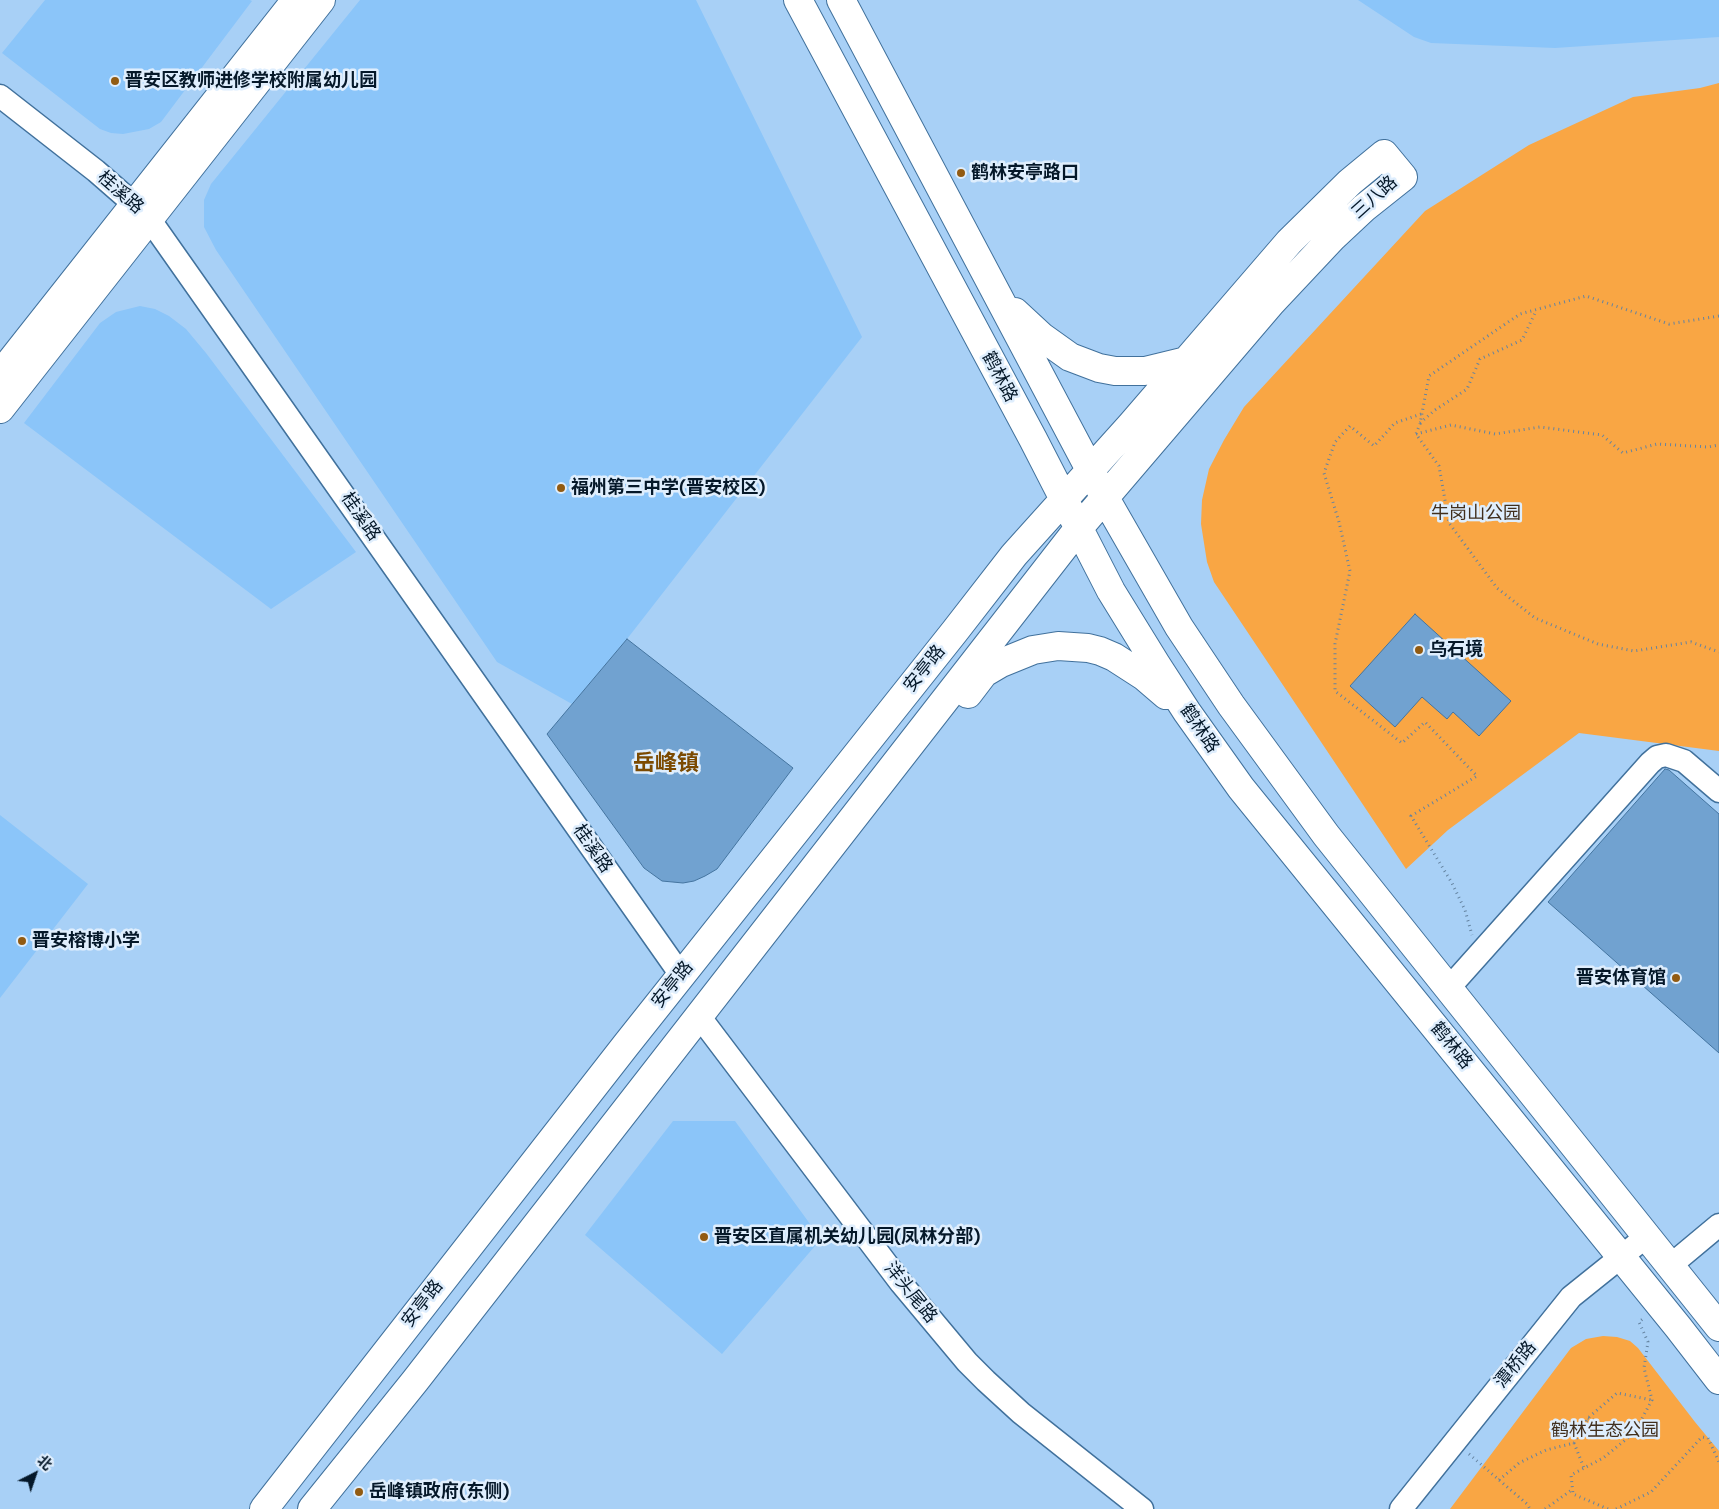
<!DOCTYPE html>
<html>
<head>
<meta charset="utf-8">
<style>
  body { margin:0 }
  #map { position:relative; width:1719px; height:1509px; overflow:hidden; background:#a8d0f6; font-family:"DM Sans","Noto Sans SC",sans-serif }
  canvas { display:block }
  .north { position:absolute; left:10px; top:1449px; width:50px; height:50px; -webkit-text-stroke:4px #dfeefd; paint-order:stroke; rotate:41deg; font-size:14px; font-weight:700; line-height:20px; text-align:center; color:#051829 }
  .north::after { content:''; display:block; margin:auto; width:18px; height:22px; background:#051829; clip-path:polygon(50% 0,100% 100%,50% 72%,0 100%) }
</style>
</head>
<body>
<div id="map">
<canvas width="1719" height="1509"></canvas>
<div class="north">北</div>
</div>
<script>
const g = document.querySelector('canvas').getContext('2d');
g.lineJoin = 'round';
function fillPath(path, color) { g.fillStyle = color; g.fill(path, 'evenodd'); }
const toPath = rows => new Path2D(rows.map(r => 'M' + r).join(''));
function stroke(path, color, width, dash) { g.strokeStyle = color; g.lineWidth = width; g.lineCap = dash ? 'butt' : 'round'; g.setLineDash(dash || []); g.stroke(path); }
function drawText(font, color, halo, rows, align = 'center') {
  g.font = font + ' "DM Sans","Noto Sans SC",sans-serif'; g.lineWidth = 5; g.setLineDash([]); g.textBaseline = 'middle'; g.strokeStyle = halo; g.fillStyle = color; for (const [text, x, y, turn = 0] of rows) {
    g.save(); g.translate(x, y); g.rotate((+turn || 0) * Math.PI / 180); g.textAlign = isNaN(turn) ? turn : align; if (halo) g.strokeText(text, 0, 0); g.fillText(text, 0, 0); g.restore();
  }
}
const built = toPath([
  [45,0,250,0,252,1,161,122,149,129,123,134,111,133,100,129,2,53],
  [360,0,696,0,862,337,627,639,572,704,497,662,216,250,204,227,204,200,211,184],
  [1358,0,1719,0,1719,37,1555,48,1431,43,1414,37],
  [140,306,155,309,169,316,186,329,206,353,356,552,271,609,24,423,100,323,116,312],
  [0,815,88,884,0,998],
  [673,1121,735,1121,821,1239,722,1354,585,1235]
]);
const green = toPath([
  [1719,83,1719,751,1579,733,1448,830,1406,869,1214,582,1207,562,1201,524,1202,500,1209,469,1224,440,1244,407,1425,211,1529,145,1633,97,1700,88],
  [1603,1336,1617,1337,1630,1341,1638,1348,1695,1422,1719,1451,1719,1509,1450,1509,1571,1348,1586,1339]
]);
const building = toPath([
  [1415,614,1511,701,1479,736,1453,712,1447,719,1422,697,1395,727,1350,686,1415,614],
  [627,639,793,768,717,869,705,876,694,881,683,883,662,881,644,868,547,734,627,639],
  [1665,769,1669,770,1719,814,1719,1053,1548,902,1665,769]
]);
const path = toPath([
  [1719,316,1669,324,1586,296,1520,314,1429,376,1420,424,1416,434,1439,466,1449,523,1497,588,1535,618,1598,644,1634,651,1691,642,1719,652],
  [1421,414,1395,423,1374,446,1350,426,1335,442,1324,473,1339,522,1350,571,1335,644,1335,691,1402,743,1425,722,1477,776,1411,816,1452,883,1465,910,1472,935],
  [1420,423,1435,410,1467,389,1480,359,1522,340,1536,311],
  [1416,434,1451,425,1495,434,1540,427,1602,435,1623,453,1657,444,1708,447,1719,445],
  [1588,1418,1630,1436],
  [1574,1443,1584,1468],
  [1469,1454,1527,1504,1530,1509],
  [1499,1480,1519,1463,1546,1450,1574,1443,1588,1418,1617,1393,1652,1400],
  [1545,1509,1573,1489],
  [1608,1509,1573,1494,1571,1475,1603,1458,1634,1433,1652,1400,1644,1368,1648,1342,1639,1322,1644,1318],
  [1616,1509,1651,1492,1702,1437,1708,1438,1719,1462]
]);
const minor = toPath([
  [0,96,96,171,135,205,150,220,681,975],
  [1448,989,1650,763,1657,757,1666,755,1684,761,1719,791],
  [699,1016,901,1283,967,1362,986,1381,1021,1413,1142,1509],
  [1671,1265,1719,1225],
  [1401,1509,1571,1297,1647,1236]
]);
const major = toPath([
  [798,0,1033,439,1111,591,1156,664,1187,712,1241,788,1678,1327,1719,1380],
  [841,0,1105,498,1179,627,1231,705,1326,835,1719,1327],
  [1015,312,1042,337,1070,357,1099,368,1115,371,1145,371,1186,361],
  [0,375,296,0],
  [0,409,321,0],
  [968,694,984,673,1001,663,1033,650,1058,646,1088,648,1100,651,1114,657,1145,677,1166,695],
  [264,1509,626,1045,955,631,1014,555,1131,425,1289,242,1350,182,1384,154,1403,177,1364,208,1333,237,1271,303,1078,529,415,1381,312,1509]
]);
const markers = [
  [115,81,5,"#925b12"],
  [961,173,5,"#925b12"],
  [561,488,5,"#925b12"],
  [1419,650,5,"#925b12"],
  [22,941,5,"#925b12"],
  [1676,978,5,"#925b12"],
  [704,1237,5,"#925b12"],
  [359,1492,5,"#925b12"]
];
const poiNames = [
  ["晋安区教师进修学校附属幼儿园",125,81],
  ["鹤林安亭路口",971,173],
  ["福州第三中学(晋安校区)",571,488],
  ["乌石境",1429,650],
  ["晋安榕博小学",32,941],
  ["晋安体育馆",1666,978,"right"],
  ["晋安区直属机关幼儿园(凤林分部)",714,1237],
  ["岳峰镇政府(东侧)",369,1492]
];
const streetNames = [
  ["桂溪路",120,193,41],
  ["三八路",1375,198,-42],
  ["鹤林路",999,377,62],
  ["桂溪路",360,517,55],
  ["安亭路",925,669,-51],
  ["鹤林路",1199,729,56],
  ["桂溪路",592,849,55],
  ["安亭路",673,985,-51],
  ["鹤林路",1451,1046,51],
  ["洋头尾路",910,1293,51],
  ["安亭路",423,1304,-52],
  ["潭桥路",1516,1365,-51]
];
const parkNames = [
  ["牛岗山公园",1476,514],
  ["鹤林生态公园",1605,1431]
];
const districtNames = [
  ["岳峰镇",666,764]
];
fillPath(built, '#8bc5f9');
fillPath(green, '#f9a644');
fillPath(building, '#71a2d0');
stroke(building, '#44749f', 1);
stroke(minor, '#41719c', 25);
stroke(major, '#41719c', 30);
stroke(path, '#6483a0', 3, [1, 4]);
stroke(minor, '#fff', 22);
stroke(major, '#fff', 28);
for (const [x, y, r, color] of markers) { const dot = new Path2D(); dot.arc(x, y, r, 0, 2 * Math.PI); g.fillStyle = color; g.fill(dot); stroke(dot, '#dfeefd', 2); }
drawText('bold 18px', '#051829', '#dfeefd', poiNames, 'left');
drawText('18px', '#051829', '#dfeefd', streetNames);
drawText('18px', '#412f1d', '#dfeefd', parkNames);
drawText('bold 22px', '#7b4a01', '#dfeefd', districtNames);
</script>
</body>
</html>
